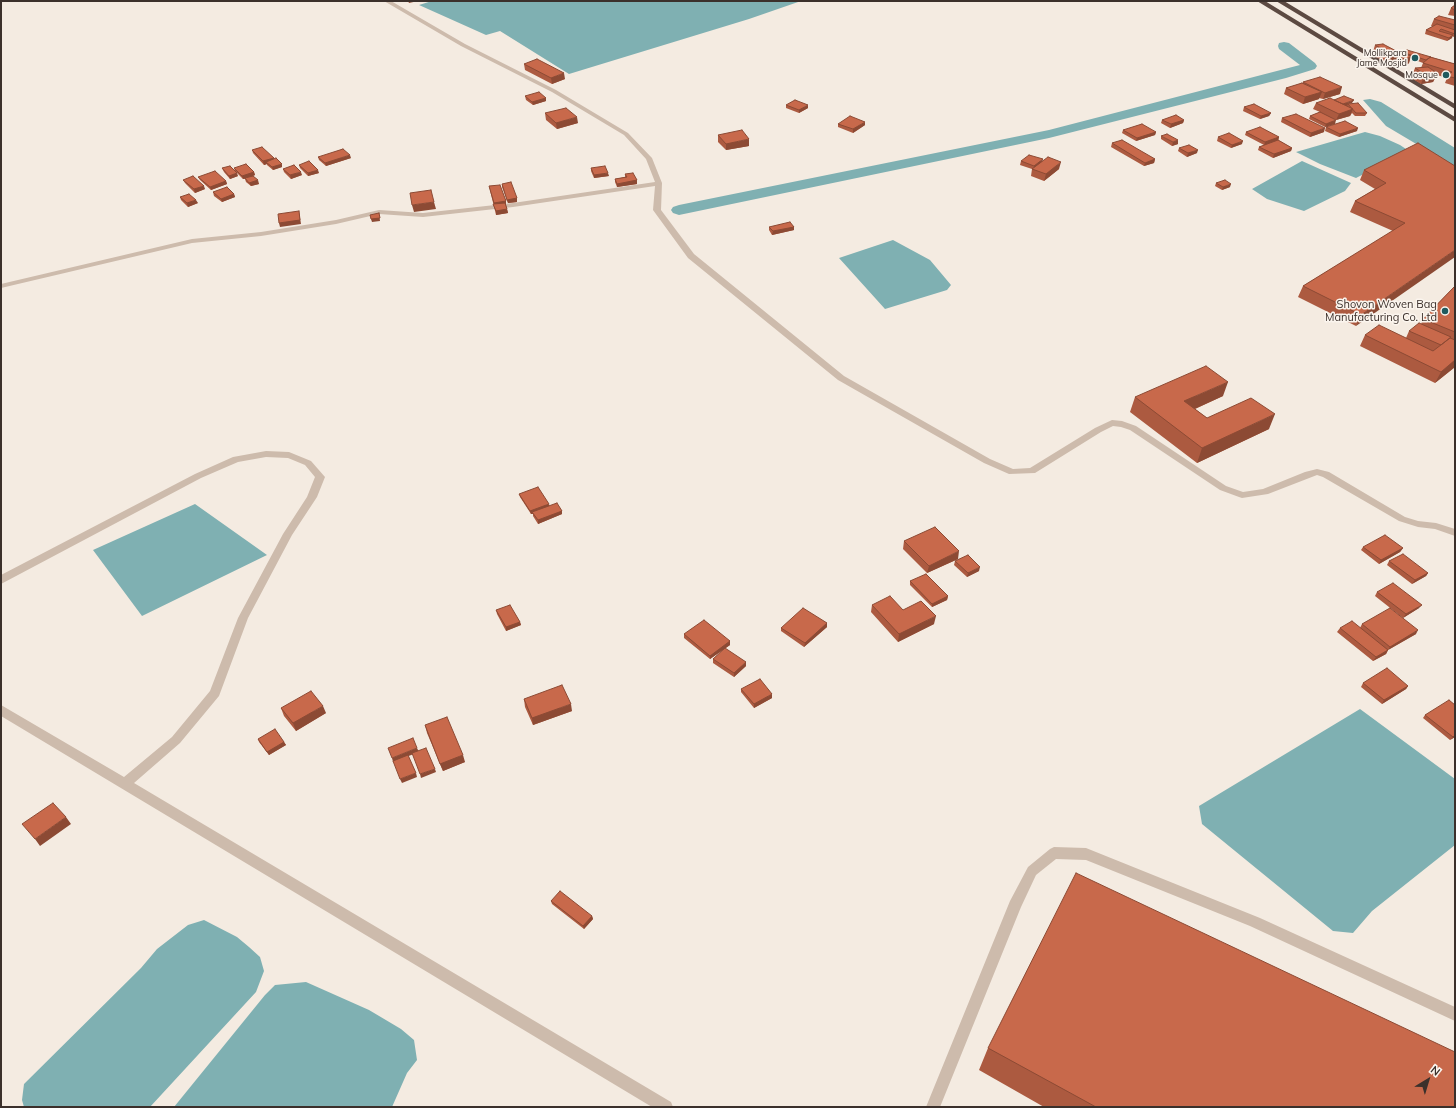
<!DOCTYPE html>
<html>
<head>
<meta charset="utf-8">
<style>
  body { margin:0 }
  #map { position:relative; width:1456px; height:1108px; overflow:hidden; background:#f4ebe1; font-family:Mulish,sans-serif }
  canvas { display:block }
  .frame { position:absolute; inset:0; border:2px solid #3b302b; pointer-events:none }
  .north { position:absolute; left:1408px; top:1060px; width:40px; height:40px; -webkit-text-stroke:3px #fbf5ee; paint-order:stroke; rotate:38deg; font-size:11px; font-weight:700; line-height:16px; text-align:center; color:#3b302b }
  .north::after { content:''; display:block; margin:auto; width:14px; height:18px; background:#3b302b; clip-path:polygon(50% 0,100% 100%,50% 72%,0 100%) }
</style>
</head>
<body>
<div id="map">
<canvas width="1456" height="1108"></canvas>
<div class="frame"></div>
<div class="north">N</div>
</div>
<script>
const g = document.querySelector('canvas').getContext('2d');
g.lineJoin = 'round';
function fillPath(path, color) { g.fillStyle = color; g.fill(path, 'evenodd'); }
const toPath = rows => new Path2D(rows.map(r => 'M' + r).join(''));
function stroke(path, color, width, dash) { g.strokeStyle = color; g.lineWidth = width; g.lineCap = dash ? 'butt' : 'round'; g.setLineDash(dash || []); g.stroke(path); }
function drawText(font, color, halo, rows, align = 'center') {
  g.font = font + ' Mulish,sans-serif'; g.lineWidth = 3; g.setLineDash([]); g.textBaseline = 'middle'; g.strokeStyle = halo; g.fillStyle = color; for (const [text, x, y, turn = 0] of rows) {
    g.save(); g.translate(x, y); g.rotate((+turn || 0) * Math.PI / 180); g.textAlign = isNaN(turn) ? turn : align; if (halo) g.strokeText(text, 0, 0); g.fillText(text, 0, 0); g.restore();
  }
}
const water = toPath([
  [432,1,801,1,749,19,569,74,500,31,486,35,419,5],
  [1370,99,1381,102,1455,148,1455,167,1386,126,1363,100],
  [1365,132,1380,136,1400,145,1409,151,1356,178,1320,164,1296,152],
  [1302,161,1351,183,1345,191,1304,211,1267,199,1252,189],
  [893,240,930,260,951,285,947,290,885,309,839,258],
  [195,504,267,555,142,616,93,550],
  [1360,709,1455,779,1455,845,1372,911,1353,933,1333,931,1202,824,1199,806],
  [204,920,237,937,249,947,260,957,264,971,256,992,150,1107,24,1107,22,1100,24,1084,141,968,157,949,188,925],
  [306,982,369,1010,401,1029,414,1040,417,1060,407,1073,392,1107,174,1107,265,995,275,985]
]);
const canal = toPath([
  [1284,42,1289,43,1315,63,1317,66,1315,69,1286,78,1049,138,679,215,673,213,671,210,673,207,679,205,1049,130,1300,65,1279,49,1278,46,1279,43,1284,42]
]);
const minor = toPath([
  [384,1,391,1,465,44,556,90,628,133,652,158,662,183,661,210,694,254,844,376,990,459,1013,469,1030,468,1095,428,1112,420,1122,421,1136,426,1226,486,1243,492,1263,489,1305,472,1317,469,1329,472,1405,517,1418,521,1436,523,1455,529,1455,536,1435,529,1418,527,1399,521,1323,477,1317,475,1268,494,1242,498,1239,497,1220,490,1130,430,1121,427,1113,426,1101,432,1035,473,1009,474,984,463,838,380,688,258,653,210,655,186,513,207,423,217,379,214,336,224,261,236,192,243,1,288,1,284,192,239,261,232,336,220,379,210,423,213,513,203,655,182,646,159,624,135,552,92,461,46,384,1],
  [266,451,289,452,311,461,325,477,317,497,292,535,248,618,219,696,180,743,134,783,671,1102,673,1107,652,1107,1,716,1,705,124,777,172,737,210,691,238,618,283,534,307,497,315,477,305,465,288,458,266,457,238,462,201,478,1,584,1,575,195,474,233,457,266,451],
  [1054,847,1086,848,1260,918,1455,1007,1455,1021,1250,926,1086,860,1056,859,1036,875,1021,907,940,1107,926,1107,1010,901,1028,867,1050,849,1054,847]
]);
const highway = toPath([
  [1257,1,1265,1,1455,117,1455,122,1257,1],
  [1276,1,1284,1,1455,104,1455,109,1276,1]
]);
const wall = toPath([
  [1455,5,1455,16,1448,15,1451,8],
  [1434,19,1455,20,1455,36,1454,37,1452,36,1452,38,1447,41,1425,34,1426,30,1433,26,1431,26],
  [1375,45,1400,53,1396,62,1389,64,1372,55],
  [1402,52,1431,57,1455,64,1455,86,1445,83,1447,78,1437,75,1433,82,1421,84,1411,78,1415,68,1421,68,1423,63,1410,58,1409,63,1405,66,1398,64,1401,58,1403,56,1401,55],
  [524,64,565,79,552,84,525,70],
  [1303,82,1340,94,1323,99,1319,98,1319,99,1303,104,1284,94,1286,88,1303,83],
  [525,96,546,98,546,101,533,105,526,100],
  [1334,100,1352,104,1367,113,1365,116,1355,116,1352,113,1350,116,1336,120,1331,118,1335,124,1325,127,1309,119,1310,116,1320,112,1313,109,1316,103],
  [786,105,808,108,799,113,786,108],
  [1244,107,1271,113,1269,116,1260,119,1243,111],
  [545,113,578,123,557,129,546,120],
  [1282,118,1324,132,1310,137,1281,122],
  [1162,120,1184,120,1183,123,1170,128,1161,123],
  [838,124,865,125,853,133,838,127],
  [1326,127,1357,131,1339,137,1325,131],
  [1123,130,1156,132,1155,135,1136,141,1122,133],
  [1246,132,1279,137,1278,140,1292,148,1291,151,1273,158,1258,150,1259,147,1264,145,1245,135],
  [718,135,749,146,726,150,718,142],
  [1161,136,1178,144,1172,146,1161,139],
  [1218,137,1242,144,1231,148,1217,141],
  [1112,143,1155,159,1154,163,1144,166,1111,147],
  [1179,148,1197,153,1187,157,1178,151],
  [252,150,274,159,282,167,273,170,267,165,267,164,264,165,253,153],
  [318,157,351,158,326,166,319,160],
  [1021,161,1043,161,1059,169,1044,181,1031,176,1032,169,1020,165],
  [299,165,319,173,308,176,300,168],
  [1455,166,1356,326,1298,297,1303,286,1393,231,1350,212,1355,201,1375,189,1360,180,1364,170],
  [222,168,238,176,230,179,224,172],
  [234,168,254,172,255,175,253,176,259,184,251,186,246,182,245,179,243,179,235,171],
  [591,168,609,176,594,178,591,171],
  [283,169,302,175,291,179,284,172],
  [625,174,637,180,637,184,617,187,615,182,615,179,625,177],
  [198,177,226,181,227,184,211,190,200,180],
  [183,180,205,189,195,193,185,183],
  [1216,183,1230,187,1222,190,1215,186],
  [502,184,517,198,517,202,508,203,502,187],
  [489,186,506,201,506,205,508,213,496,215],
  [213,192,234,194,235,197,222,202,214,196],
  [180,197,198,203,188,207,181,200],
  [769,227,794,227,794,230,772,235,769,230],
  [1455,286,1455,367,1435,383,1360,346,1365,335,1406,338,1409,331,1421,324,1423,319],
  [1223,396,1195,409,1207,418,1269,429,1197,463,1130,412,1135,397],
  [519,494,562,511,562,514,538,524,533,516,533,514,531,514,520,497],
  [904,541,958,559,927,573,903,549],
  [1363,547,1403,548,1400,552,1379,564,1361,550],
  [955,561,979,571,967,577,954,565],
  [1389,561,1428,573,1426,576,1412,584,1387,565],
  [910,581,948,596,947,600,932,607,910,585],
  [1377,592,1419,608,1403,618,1375,596],
  [872,605,903,610,934,624,898,642,871,612],
  [496,610,520,622,521,625,506,631,497,614],
  [827,623,827,627,804,647,781,631,781,628],
  [1362,624,1416,634,1388,650,1386,654,1373,661,1337,632,1340,628,1360,628],
  [684,634,730,641,730,645,710,659,684,638],
  [713,659,746,666,734,677,713,663],
  [1363,683,1408,686,1406,689,1382,704,1361,687],
  [741,689,772,698,754,708,741,692],
  [524,699,572,711,533,725,525,707],
  [1455,705,1455,737,1450,740,1423,718,1425,715],
  [281,708,326,713,296,731,284,716],
  [425,725,465,762,443,771,427,733],
  [258,739,284,742,286,745,269,755,259,742],
  [551,901,592,916,593,919,584,929,552,904],
  [988,1048,1455,1107,1044,1107,979,1070]
]);
const shadedWall = toPath([
  [408,1,418,1,409,3],
  [1453,35,1452,38,1447,41,1449,38],
  [1400,53,1396,62,1389,64,1392,54],
  [1411,56,1409,63,1405,66,1407,59],
  [564,73,565,79,552,84,551,78],
  [1437,73,1433,82,1421,84,1425,74],
  [1342,87,1340,94,1323,99,1325,93],
  [1322,92,1319,99,1303,104,1305,97],
  [546,98,546,101,533,105,532,102],
  [1354,100,1352,103,1348,104,1347,106,1339,109,1341,105],
  [808,105,808,108,799,113,799,110],
  [1353,109,1350,116,1336,120,1339,114],
  [1271,113,1269,116,1260,119,1261,116],
  [577,117,578,123,557,129,556,123],
  [1184,120,1183,123,1170,128,1171,124],
  [1336,120,1335,124,1325,127,1326,124],
  [865,122,865,125,853,133,853,129],
  [1325,128,1324,132,1310,137,1311,133],
  [1358,128,1357,131,1339,137,1340,134],
  [1156,132,1155,135,1136,141,1137,138],
  [1279,137,1278,141,1264,146,1265,142],
  [749,139,749,146,726,150,726,144],
  [1178,140,1178,144,1172,146,1173,142],
  [1243,141,1242,144,1231,148,1232,145],
  [1292,148,1291,151,1273,158,1274,154],
  [1198,150,1197,153,1187,157,1188,153],
  [350,155,351,158,326,166,325,163],
  [274,158,275,161,266,162,267,164,264,165,263,161],
  [1043,159,1042,163,1034,170,1034,166],
  [1155,159,1154,163,1144,166,1145,163],
  [1061,162,1059,169,1044,181,1046,174],
  [282,164,282,167,273,170,272,167],
  [318,170,319,173,308,176,308,173],
  [254,172,255,175,243,179,242,176],
  [301,172,302,175,291,179,290,175],
  [237,173,238,176,230,179,229,176],
  [608,173,609,176,594,178,594,175],
  [258,180,259,184,251,186,249,183],
  [637,180,637,184,617,187,617,184],
  [226,181,227,184,211,190,210,187],
  [1231,184,1230,187,1222,190,1223,187],
  [204,186,205,189,195,193,194,189],
  [234,194,235,197,222,202,221,199],
  [517,198,517,202,508,203,507,200],
  [196,200,198,203,188,207,187,203],
  [506,201,506,205,494,206,494,203],
  [434,202,436,209,414,212,412,205],
  [507,209,508,213,496,215,496,211],
  [299,211,301,224,280,227,279,223],
  [379,213,380,221,372,222,371,219],
  [794,227,794,230,772,235,773,231],
  [1455,250,1455,257,1356,326,1361,315],
  [1455,360,1455,367,1435,383,1441,372],
  [1228,382,1223,396,1179,416,1184,401],
  [1275,414,1269,429,1197,463,1202,448],
  [549,504,550,507,532,512,533,514,531,514,530,511],
  [562,511,562,514,538,524,538,520],
  [1403,548,1400,552,1379,564,1381,560],
  [959,551,958,559,927,573,929,566],
  [980,567,979,571,967,577,968,573],
  [1428,573,1426,576,1412,584,1415,580],
  [948,596,947,600,932,607,932,604],
  [1422,605,1419,608,1403,618,1406,614],
  [936,616,934,624,898,642,899,634],
  [520,622,521,625,506,631,506,627],
  [827,623,827,627,804,647,805,643],
  [1418,630,1416,634,1388,650,1390,647],
  [730,641,730,645,710,659,710,656],
  [1388,650,1386,654,1373,661,1376,657],
  [746,662,746,666,734,677,734,673],
  [1408,686,1406,689,1382,704,1384,700],
  [772,694,772,698,754,708,754,704],
  [571,704,572,711,533,725,532,718],
  [323,706,326,713,296,731,293,723],
  [1455,735,1455,737,1450,740],
  [284,742,286,745,269,755,267,752],
  [417,748,419,752,393,762,392,758],
  [463,755,465,762,443,771,440,764],
  [435,769,436,772,421,778,420,774],
  [416,773,417,777,402,783,400,779],
  [66,817,71,824,40,846,35,839],
  [592,916,593,919,584,929,583,926]
]);
const building = toPath([
  [1455,5,1455,10,1451,8,1455,5],
  [1439,16,1455,20,1455,25,1434,19,1439,16],
  [1437,24,1455,30,1455,34,1441,29,1439,31,1453,35,1449,38,1426,30,1437,24],
  [1383,44,1400,53,1392,54,1375,45,1383,44],
  [1407,50,1431,57,1426,60,1402,52,1407,50],
  [1405,54,1411,56,1407,59,1401,58,1405,54],
  [1430,57,1455,64,1455,78,1447,76,1452,72,1423,63,1430,57],
  [537,59,564,73,551,78,524,64,537,59],
  [1428,67,1437,73,1425,74,1415,68,1428,67],
  [1320,77,1342,87,1325,93,1303,82,1320,77],
  [1302,83,1322,92,1305,97,1286,88,1302,83],
  [539,92,546,98,532,102,525,96,539,92],
  [1344,96,1354,100,1343,104,1334,100,1344,96],
  [1330,98,1353,109,1339,114,1316,103,1330,98],
  [795,100,808,105,799,110,786,105,795,100],
  [1358,103,1367,113,1356,113,1348,104,1358,103],
  [1254,104,1271,113,1261,116,1244,107,1254,104],
  [566,108,577,117,556,123,545,113,566,108],
  [1320,112,1336,120,1326,124,1310,116,1320,112],
  [1296,114,1325,128,1311,133,1282,118,1296,114],
  [1176,115,1184,120,1171,124,1162,120,1176,115],
  [850,116,865,122,853,129,838,124,850,116],
  [1345,121,1358,128,1340,134,1326,127,1345,121],
  [1142,124,1156,132,1137,138,1123,130,1142,124],
  [1260,127,1279,137,1265,142,1246,132,1260,127],
  [742,130,749,139,726,144,718,135,742,130],
  [1229,133,1243,141,1232,145,1218,137,1229,133],
  [1167,134,1178,140,1173,142,1161,136,1167,134],
  [1122,140,1155,159,1145,163,1112,143,1122,140],
  [1278,140,1292,148,1274,154,1259,147,1278,140],
  [1418,143,1455,166,1455,250,1361,315,1303,286,1405,223,1355,201,1386,183,1364,170,1418,143],
  [1189,145,1198,150,1188,153,1179,148,1189,145],
  [262,147,274,158,263,161,252,150,262,147],
  [343,149,350,155,325,163,318,157,343,149],
  [1029,155,1043,159,1034,166,1021,161,1029,155],
  [1048,157,1061,162,1046,174,1032,169,1048,157],
  [276,158,282,164,272,167,266,162,276,158],
  [309,161,318,170,308,173,299,165,309,161],
  [246,164,254,172,242,176,234,168,246,164],
  [294,165,301,172,290,175,283,169,294,165],
  [230,166,237,173,229,176,222,168,230,166],
  [605,166,608,173,594,175,591,168,605,166],
  [215,171,226,181,210,187,198,177,215,171],
  [633,173,637,180,617,184,615,179,627,177,625,174,633,173],
  [193,176,204,186,194,189,183,180,193,176],
  [253,176,258,180,249,183,245,178,253,176],
  [1225,180,1231,184,1223,187,1216,183,1225,180],
  [511,182,517,198,507,200,502,184,511,182],
  [500,185,506,201,494,203,489,186,500,185],
  [227,187,234,194,221,199,213,192,227,187],
  [431,190,434,202,412,205,410,193,431,190],
  [189,194,196,200,187,203,180,197,189,194],
  [505,203,507,209,496,211,493,204,505,203],
  [299,211,300,220,279,223,278,214,299,211],
  [379,213,380,218,371,219,370,215,379,213],
  [790,222,794,227,773,231,769,227,790,222],
  [1455,286,1455,332,1423,319,1455,286],
  [1419,323,1451,337,1441,345,1409,331,1419,323],
  [1379,325,1433,351,1450,338,1455,340,1455,360,1441,372,1365,335,1379,325],
  [1206,366,1228,382,1184,401,1207,418,1251,398,1275,414,1202,448,1135,397,1206,366],
  [538,487,549,504,530,511,519,494,538,487],
  [557,503,562,511,538,520,532,512,557,503],
  [935,527,959,551,929,566,904,541,935,527],
  [1385,535,1403,548,1381,560,1363,547,1385,535],
  [1403,554,1428,573,1415,580,1389,561,1403,554],
  [968,555,980,567,968,573,955,561,968,555],
  [926,574,948,596,932,604,910,581,926,574],
  [1393,583,1422,605,1406,614,1377,592,1393,583],
  [890,596,903,610,921,601,936,616,899,634,872,605,890,596],
  [510,605,520,622,506,627,496,610,510,605],
  [803,608,827,623,805,643,781,628,803,608],
  [1390,608,1418,630,1390,647,1362,624,1390,608],
  [704,620,730,641,710,656,684,634,704,620],
  [1352,621,1388,650,1376,657,1340,628,1352,621],
  [725,648,746,662,734,673,713,659,725,648],
  [1387,668,1408,686,1384,700,1363,683,1387,668],
  [760,679,772,694,754,704,741,689,760,679],
  [562,685,571,704,532,718,524,699,562,685],
  [311,691,323,706,293,723,281,708,311,691],
  [1449,700,1455,705,1455,735,1453,737,1425,715,1449,700],
  [447,717,463,755,440,764,425,725,447,717],
  [275,729,284,742,267,752,258,739,275,729],
  [413,738,417,748,392,758,388,748,413,738],
  [426,748,435,769,420,774,412,753,426,748],
  [408,755,416,773,400,779,393,761,408,755],
  [53,803,66,817,35,839,22,824,53,803],
  [1076,873,1455,1052,1455,1107,1096,1107,988,1048,1076,873],
  [560,891,592,916,583,926,551,901,560,891]
]);
const markers = [
  [1415,58,4,"#1f5a5e"],
  [1446,75,4,"#1f5a5e"],
  [1445,311,4,"#1f5a5e"]
];
const farPoinames = [
  ["Mollikpara",1407,53],
  ["Jame Mosjid",1407,63],
  ["Mosque",1438,75]
];
const poiNames = [
  ["Shovon Woven Bag",1437,305],
  ["Manufacturing Co. Ltd",1437,318]
];
fillPath(water, '#7fb0b2');
fillPath(canal, '#7fb0b2');
fillPath(minor, '#cdbbac');
fillPath(highway, '#5c4a42');
fillPath(wall, '#ac5a40');
fillPath(shadedWall, '#8c4a34');
fillPath(building, '#c8694b');
stroke(building, '#8c4a34', 1);
for (const [x, y, r, color] of markers) { const dot = new Path2D(); dot.arc(x, y, r, 0, 2 * Math.PI); g.fillStyle = color; g.fill(dot); stroke(dot, '#fbf5ee', 1.5); }
drawText('9px', '#3b302b', '#fbf5ee', farPoinames, 'right');
drawText('11px', '#3b302b', '#fbf5ee', poiNames, 'right');
</script>
</body>
</html>
